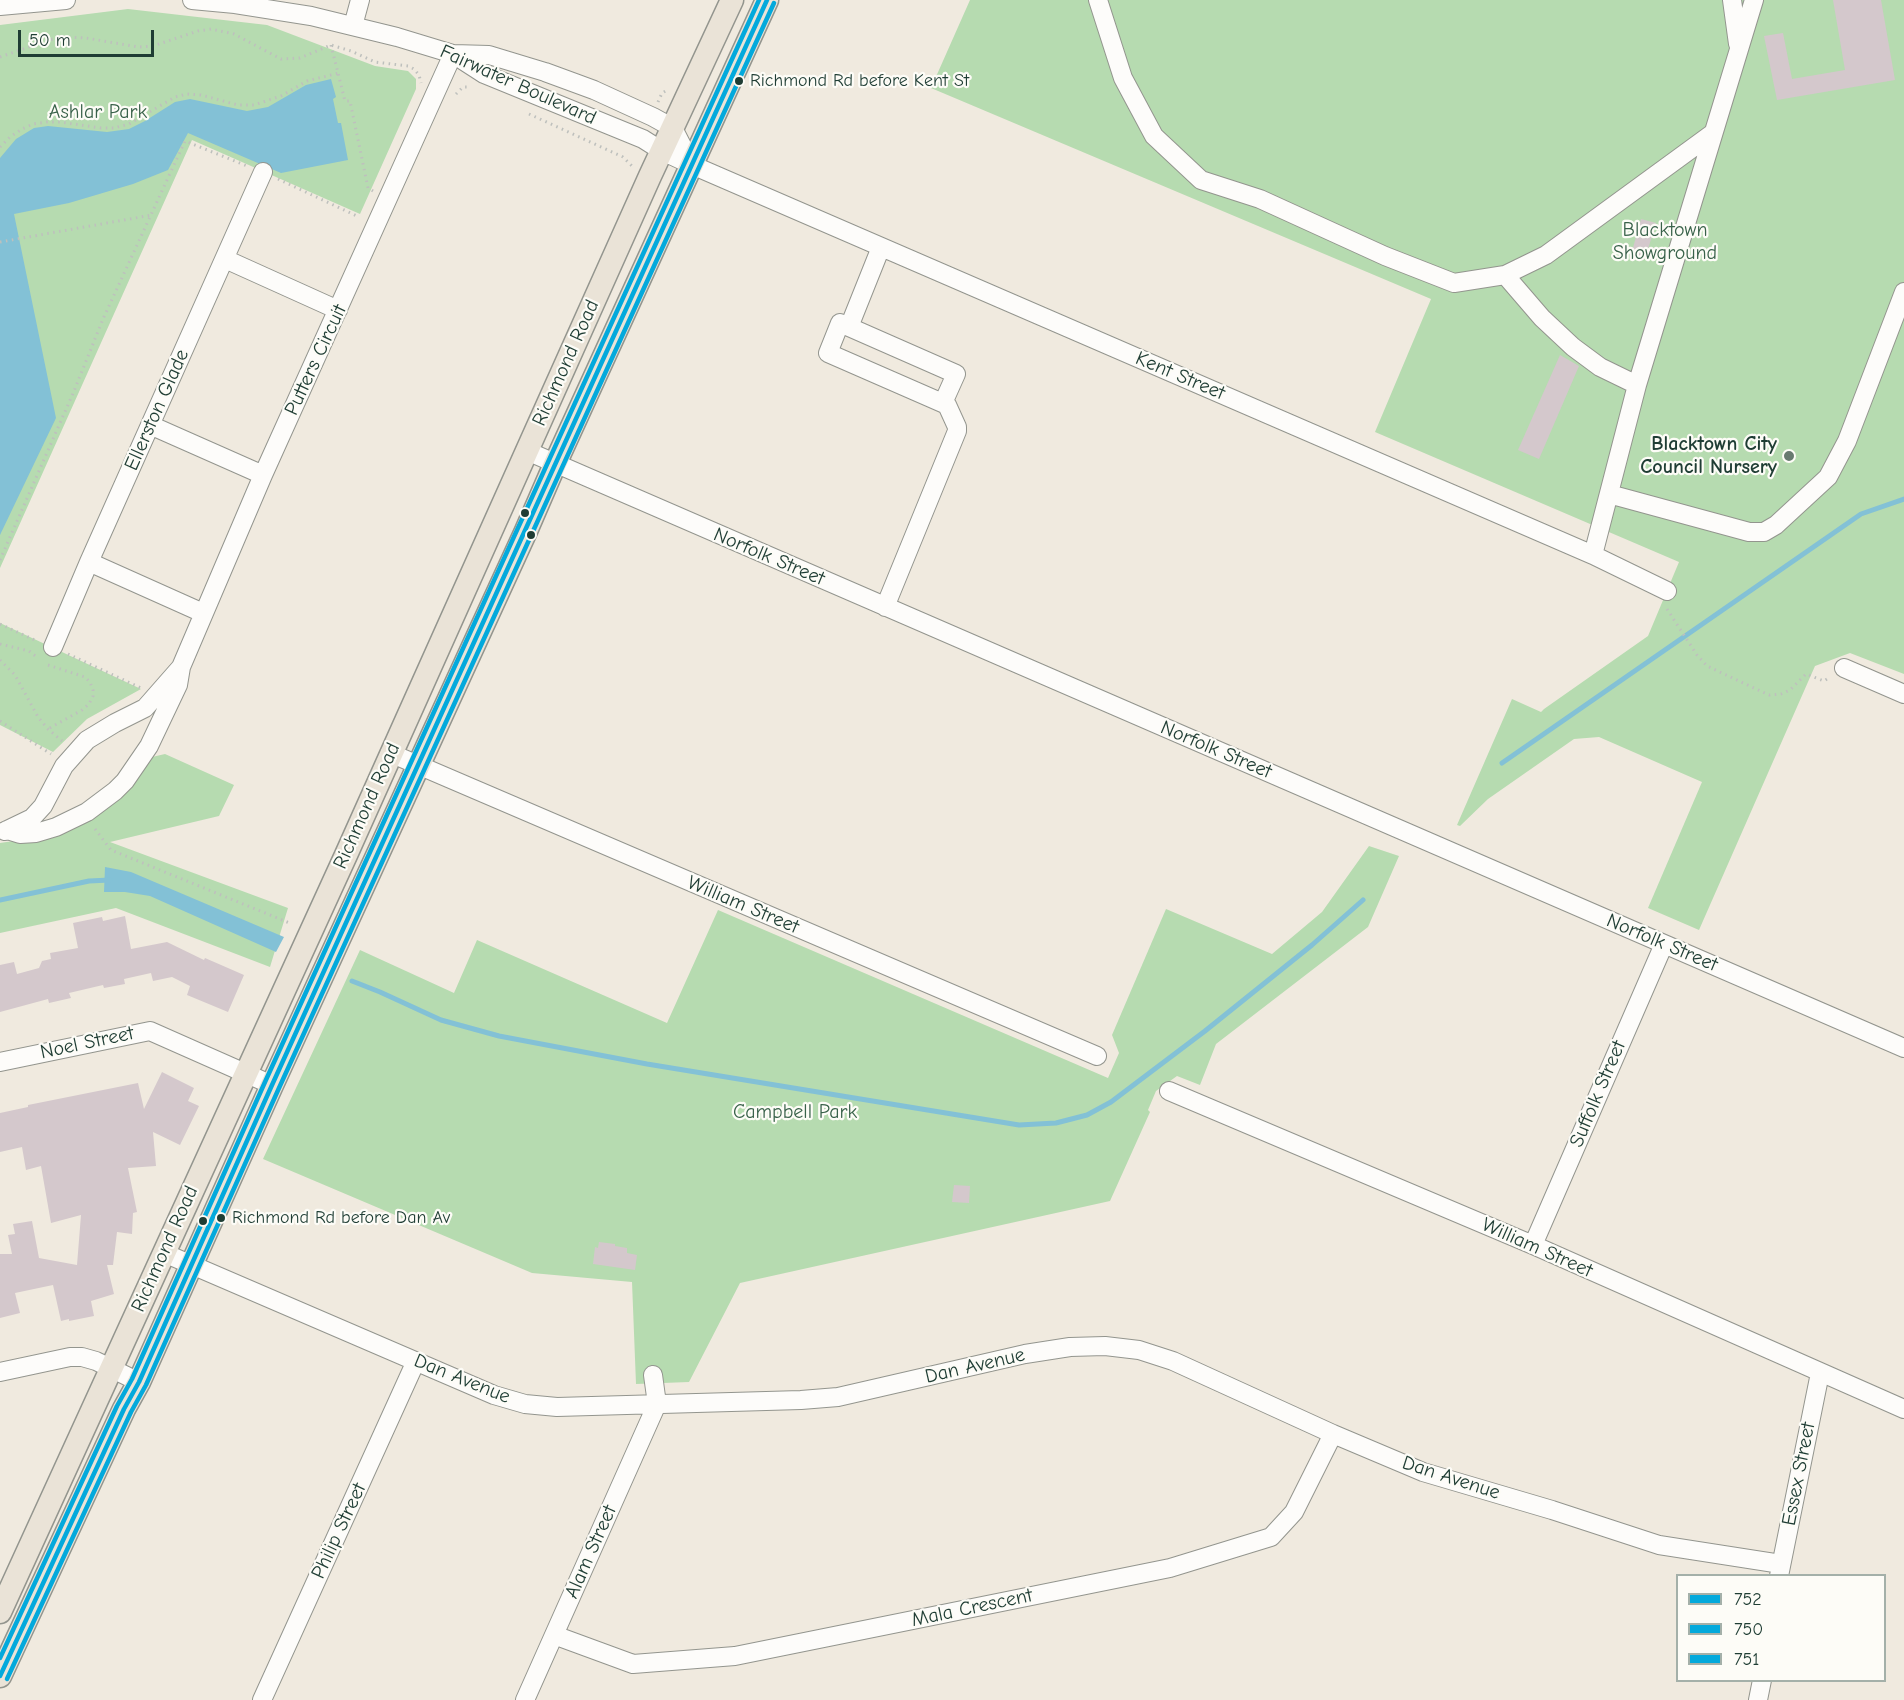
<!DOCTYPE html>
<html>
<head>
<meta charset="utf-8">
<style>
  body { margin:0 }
  #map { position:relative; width:1904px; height:1700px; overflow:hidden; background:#f0eadf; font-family:"Comic Neue",sans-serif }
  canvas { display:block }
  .legend { position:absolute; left:1676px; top:1574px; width:210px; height:108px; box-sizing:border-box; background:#fdfcf7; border:2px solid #a4b0a9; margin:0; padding:8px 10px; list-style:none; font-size:18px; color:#1f3d34 }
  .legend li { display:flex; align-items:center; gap:12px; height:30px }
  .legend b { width:30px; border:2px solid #a4b0a9 }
  .scale { position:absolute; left:18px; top:30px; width:136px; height:27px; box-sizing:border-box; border:3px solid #1f3d34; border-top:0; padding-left:8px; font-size:18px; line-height:21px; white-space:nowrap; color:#1f3d34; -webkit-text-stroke:4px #fdfcf7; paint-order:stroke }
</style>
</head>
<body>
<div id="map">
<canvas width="1904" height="1700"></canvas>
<ul class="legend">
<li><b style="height:8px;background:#03a9dc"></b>752</li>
<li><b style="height:8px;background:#03a9dc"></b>750</li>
<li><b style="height:8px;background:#03a9dc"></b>751</li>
</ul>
<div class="scale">50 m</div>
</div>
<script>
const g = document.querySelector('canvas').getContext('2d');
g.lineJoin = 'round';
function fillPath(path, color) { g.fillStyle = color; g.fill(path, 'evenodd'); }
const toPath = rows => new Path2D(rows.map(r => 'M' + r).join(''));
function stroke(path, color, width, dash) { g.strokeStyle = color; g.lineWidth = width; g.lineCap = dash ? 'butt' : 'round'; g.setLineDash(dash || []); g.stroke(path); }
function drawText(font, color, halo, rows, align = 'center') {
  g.font = font + ' "Comic Neue",sans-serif'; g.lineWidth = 4.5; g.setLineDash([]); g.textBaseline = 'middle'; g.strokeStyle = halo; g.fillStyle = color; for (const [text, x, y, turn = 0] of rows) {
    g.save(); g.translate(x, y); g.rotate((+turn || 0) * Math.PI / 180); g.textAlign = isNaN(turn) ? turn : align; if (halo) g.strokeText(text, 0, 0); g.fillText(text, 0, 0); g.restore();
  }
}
const green = toPath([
  [970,0,1904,0,1904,674,1850,653,1815,666,1699,930,1648,908,1702,782,1599,737,1574,739,1488,799,1460,826,1457,825,1512,699,1541,712,1544,709,1648,636,1679,562,1375,432,1431,299,931,88],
  [128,9,267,25,375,66,408,71,416,79,416,89,360,214,192,140,0,568,0,25],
  [0,623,141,689,87,719,53,752,0,725],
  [165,754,234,785,219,816,110,842,288,908,270,967,116,908,0,933,0,843,54,835,152,757],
  [1369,846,1399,856,1368,927,1216,1044,1200,1085,1177,1076,1156,1091,1148,1110,1150,1112,1110,1201,740,1283,689,1382,636,1384,632,1282,532,1273,263,1159,360,950,454,993,477,940,667,1023,718,910,1108,1078,1119,1053,1112,1035,1166,909,1272,954,1322,912]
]);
const water = toPath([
  [331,79,336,97,333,99,338,123,341,123,348,160,281,173,188,133,168,170,133,184,69,203,14,214,56,418,0,535,0,158,16,139,34,128,48,126,107,132,129,129,145,121,175,102,190,99,247,111,268,107,306,85],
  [105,867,131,872,284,937,276,952,150,896,125,892,104,892]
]);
const stream = toPath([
  [1502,763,1861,514,1904,499],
  [0,900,89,881,110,880],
  [352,981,380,992,441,1020,499,1036,647,1064,1019,1125,1056,1123,1087,1115,1111,1102,1205,1031,1312,945,1363,900]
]);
const building = toPath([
  [1833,0,1881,0,1895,80,1777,100,1764,36,1783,33,1792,79,1845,70],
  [1641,219,1656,223,1645,259,1631,255],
  [1560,355,1579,366,1539,459,1518,450],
  [125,916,131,949,167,942,204,960,205,958,244,975,228,1012,187,995,190,986,172,977,153,981,151,973,124,979,125,984,104,988,103,985,69,993,71,998,49,1003,48,999,0,1012,0,965,14,962,17,974,39,968,42,961,51,959,50,953,78,948,73,923,102,917,103,921],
  [162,1072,194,1088,188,1101,199,1106,180,1145,153,1132,156,1166,128,1168,137,1212,133,1213,132,1234,117,1232,113,1265,107,1265,114,1294,91,1301,94,1316,69,1321,69,1319,61,1321,53,1285,15,1293,20,1313,0,1318,0,1254,12,1254,8,1235,15,1234,13,1224,32,1221,39,1258,77,1265,81,1215,51,1223,41,1166,26,1170,22,1147,0,1152,0,1113,28,1107,28,1105,138,1083,144,1109],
  [954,1185,970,1186,969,1203,952,1202],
  [599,1242,615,1244,615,1246,627,1248,627,1253,637,1255,635,1270,593,1264,595,1247,598,1248]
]);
const path = toPath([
  [331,45,345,101,350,101,368,188,373,191],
  [0,57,49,40,63,37,86,38,139,47,153,46,198,31,211,29,234,34,281,59,300,58,331,45,351,51,375,62,408,66,414,69,419,75,421,83],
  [456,94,463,87,471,87],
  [658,102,662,93,669,89],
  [529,114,623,157,632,166],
  [0,147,10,137,22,129,33,124,47,122,60,122,101,128,114,128,129,124,175,97,187,94,201,95,238,105,254,105,281,96,307,81,339,73],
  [278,179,359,217],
  [0,242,152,215],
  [0,560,74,391,103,319,185,141,247,166],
  [1667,609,1697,655,1707,666,1769,695,1781,694,1790,690,1806,674,1824,681,1830,677],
  [0,624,37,641],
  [0,644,29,651,38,658],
  [68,654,141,688],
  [0,660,15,675,38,717,48,729,62,741],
  [48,665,85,677,90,682,93,690,93,696,89,704,82,710,48,729],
  [0,721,51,754],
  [95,829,111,850,292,924]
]);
const minor = toPath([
  [192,0,235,4,311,16,397,37,453,54,484,74,643,139,662,151,692,165,1593,555,1667,591],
  [1098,0,1123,78,1154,136,1201,180,1260,199,1385,256,1454,283,1505,275,1546,255,1713,133],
  [1732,0,1738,44],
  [0,6,66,0],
  [353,26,360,0],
  [453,54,489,55,545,72,594,90,653,117,673,128,692,165],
  [225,259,338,310],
  [1505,275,1542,318,1573,347,1600,367,1637,385],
  [849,327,881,247],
  [150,425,263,475],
  [527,451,1904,1048],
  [1609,494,1749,532,1764,532,1776,525,1828,477,1847,441,1904,292],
  [1593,555,1637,385,1754,0],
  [89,562,203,613],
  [885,607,957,431,957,427,947,405,828,353,840,323,956,374,943,403],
  [53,647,89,562,263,172],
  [1844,668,1904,694],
  [390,753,1097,1056],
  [7,830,20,834,36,833,56,827,87,812,115,791,125,781,149,746,178,685,181,667,263,475,453,54],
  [5,831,32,818,43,806,64,766,87,740,115,723,145,708,181,667],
  [0,1062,150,1031,272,1085],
  [1169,1091,1533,1245,1904,1409],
  [1533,1245,1664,944],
  [164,1253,494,1395,525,1404,557,1407,801,1400,838,1397,1025,1354,1070,1347,1105,1346,1139,1350,1173,1361,1333,1434,1423,1472,1552,1510,1659,1545,1781,1564],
  [0,1372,70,1357,82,1357,96,1361,139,1382],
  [1779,1576,1820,1373],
  [554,1635,633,1664,735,1656,1170,1568,1271,1537,1294,1512,1333,1434],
  [262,1700,416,1361],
  [525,1700,657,1404,653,1375],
  [1758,1700,1762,1680]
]);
const major = toPath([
  [0,1612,346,855,650,176,732,0],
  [0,1676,124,1409,139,1382,272,1085,526,531,555,464,767,0]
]);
const bus1 = toPath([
  [0,1676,124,1409,139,1382,272,1085,767,0]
]);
const bus2 = toPath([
  [7,1679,131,1412,146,1385,279,1088,774,3]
]);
const bus3 = toPath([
  [0,1658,117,1406,132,1379,265,1082,759,0]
]);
const markers = [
  [739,81,5,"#1f3d34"],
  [1789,456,6,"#687a70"],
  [525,513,5,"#1f3d34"],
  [531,535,5,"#1f3d34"],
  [221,1218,5,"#1f3d34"],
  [203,1221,5,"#1f3d34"]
];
const busNames = [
  ["Richmond Rd before Kent St",750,81],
  ["Richmond Rd before Dan Av",232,1218]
];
const streetNames = [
  ["Fairwater Boulevard",518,85,24],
  ["Putters Circuit",316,360,-65],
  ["Richmond Road",566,363,-66],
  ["Kent Street",1180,376,23],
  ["Ellerston Glade",157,410,-66],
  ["Norfolk Street",769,557,23],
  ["Norfolk Street",1216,750,23],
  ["Richmond Road",367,806,-66],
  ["William Street",743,905,23],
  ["Norfolk Street",1662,943,23],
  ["Noel Street",87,1043,-12],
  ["Suffolk Street",1598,1094,-67],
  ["William Street",1537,1248,24],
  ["Richmond Road",165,1249,-66],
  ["Dan Avenue",975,1366,-13],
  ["Dan Avenue",462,1379,22],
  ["Essex Street",1799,1474,-79],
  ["Dan Avenue",1451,1478,18],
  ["Philip Street",339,1531,-65],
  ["Alam Street",591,1552,-66],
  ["Mala Crescent",972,1608,-12]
];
const parkNames = [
  ["Ashlar Park",98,112],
  ["Blacktown",1665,230],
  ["Showground",1665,253],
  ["Campbell Park",795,1112]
];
const poiNames = [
  ["Blacktown City",1777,444],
  ["Council Nursery",1777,467]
];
fillPath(green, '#b6dbb0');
fillPath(water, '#83c1d6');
stroke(stream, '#83c1d6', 5);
fillPath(building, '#d4c8cc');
stroke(minor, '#93958e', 20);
stroke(major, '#93958e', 25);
stroke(path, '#bec0bd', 3, [1.5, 4.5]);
stroke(minor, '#fdfcfa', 18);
stroke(major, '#eae3d7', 22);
stroke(bus1, '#03a9dc', 4.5);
stroke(bus2, '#03a9dc', 4.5);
stroke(bus3, '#03a9dc', 4.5);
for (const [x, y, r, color] of markers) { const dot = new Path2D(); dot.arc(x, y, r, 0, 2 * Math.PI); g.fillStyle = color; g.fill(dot); stroke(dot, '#fdfcf7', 2); }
drawText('18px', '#1f3d34', '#fdfcf7', busNames, 'left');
drawText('20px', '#1f3d34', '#fdfcf7', streetNames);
drawText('20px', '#39624a', '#fdfcf7', parkNames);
drawText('bold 20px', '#1f3d34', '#fdfcf7', poiNames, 'right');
</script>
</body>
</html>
